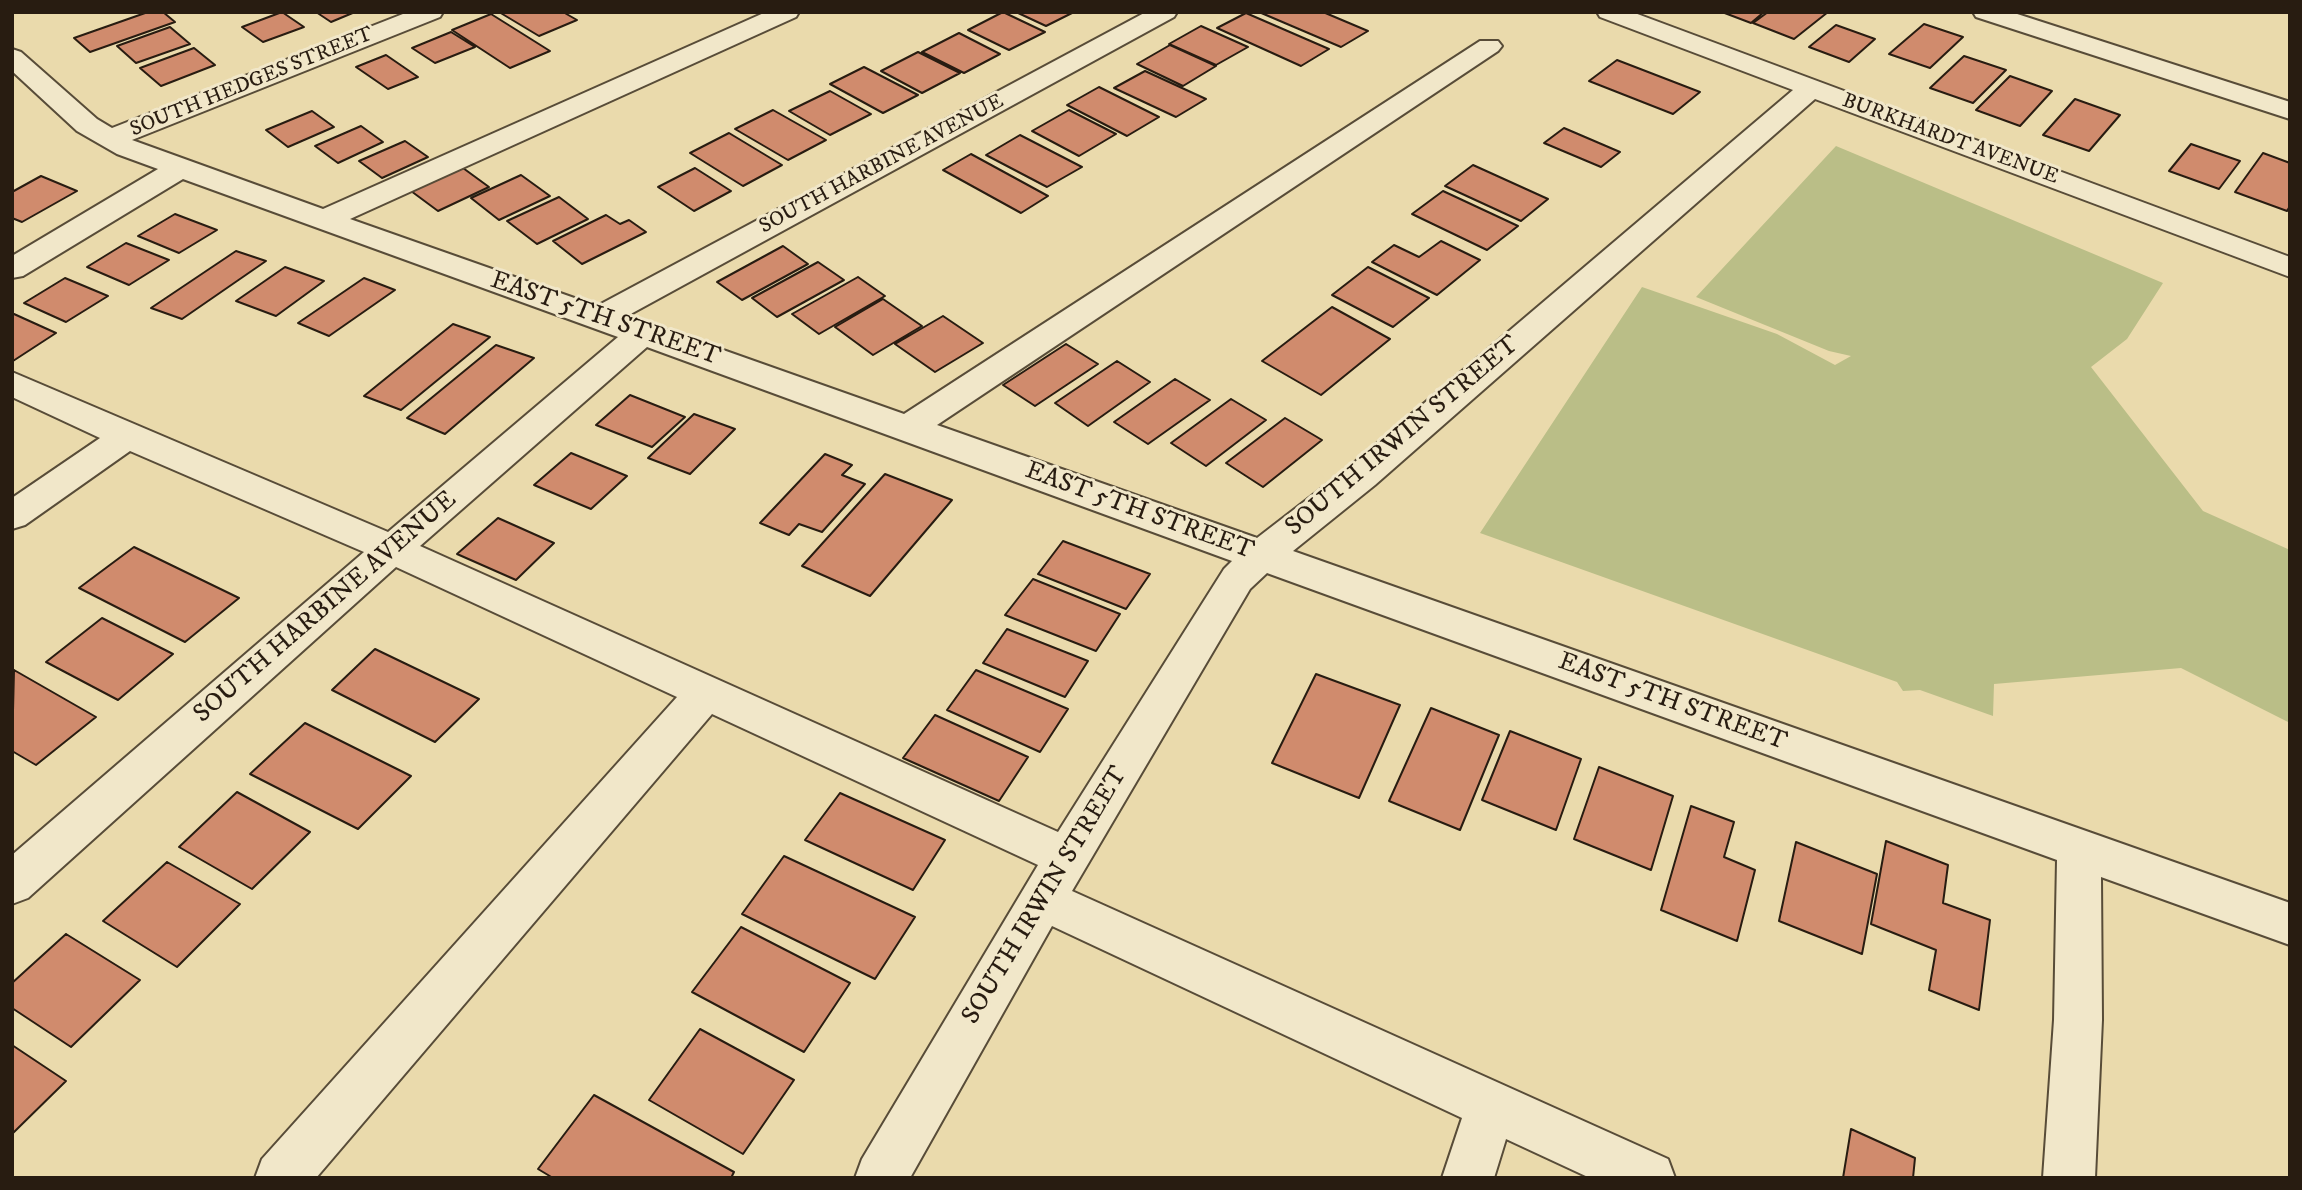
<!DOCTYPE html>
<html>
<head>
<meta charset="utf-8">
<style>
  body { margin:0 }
  #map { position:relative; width:2302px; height:1190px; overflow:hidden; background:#eadaac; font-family:"IM FELL DW Pica",serif }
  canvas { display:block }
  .frame { position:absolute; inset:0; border:14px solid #281c11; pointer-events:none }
</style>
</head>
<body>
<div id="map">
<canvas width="2302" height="1190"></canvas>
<div class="frame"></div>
</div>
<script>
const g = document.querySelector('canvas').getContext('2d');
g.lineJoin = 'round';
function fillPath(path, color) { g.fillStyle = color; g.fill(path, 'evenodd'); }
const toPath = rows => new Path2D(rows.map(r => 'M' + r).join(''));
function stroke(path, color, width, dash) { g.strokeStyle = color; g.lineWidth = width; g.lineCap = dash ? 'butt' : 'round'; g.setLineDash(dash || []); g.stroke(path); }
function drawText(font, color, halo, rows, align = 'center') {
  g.font = font + ' "IM FELL DW Pica",serif'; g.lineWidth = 6; g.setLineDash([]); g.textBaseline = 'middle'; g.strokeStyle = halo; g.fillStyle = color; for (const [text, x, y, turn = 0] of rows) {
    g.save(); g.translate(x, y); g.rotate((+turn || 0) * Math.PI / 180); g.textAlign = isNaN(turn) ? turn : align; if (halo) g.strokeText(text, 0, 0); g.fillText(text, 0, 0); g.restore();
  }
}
const green = toPath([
  [1836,146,2163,283,2127,339,2091,367,2203,511,2290,550,2290,723,2181,668,1994,684,1993,716,1920,690,1903,691,1897,682,1480,533,1642,287,1777,334,1835,365,1851,356,1829,351,1696,297]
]);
const building = toPath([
  [148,12,163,12,175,22,90,52,74,38,148,12],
  [282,12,304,27,263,42,242,27,282,12],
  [316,12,355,12,331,22,316,12],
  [499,12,563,12,577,20,539,36,499,12],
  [1003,12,1045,32,1009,50,968,30,1003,12],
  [1016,12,1074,12,1046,26,1016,12],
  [1259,12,1323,12,1368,31,1341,47,1259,12],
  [1722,12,1764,12,1751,23,1722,12],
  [1768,12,1828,12,1794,39,1753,23,1768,12],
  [1246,13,1329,49,1301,66,1217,28,1246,13],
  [491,14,550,51,510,68,452,30,491,14],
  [1924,24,1963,37,1930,68,1889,54,1924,24],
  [1836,25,1875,39,1849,62,1809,47,1836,25],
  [1201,26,1248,47,1216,65,1169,44,1201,26],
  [170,27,190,44,136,63,117,46,170,27],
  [451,32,475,47,435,63,412,48,451,32],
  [959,33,1000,54,964,73,922,52,959,33],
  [1170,45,1216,66,1183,86,1137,64,1170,45],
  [194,48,215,65,161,86,140,68,194,48],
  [918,52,960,73,922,93,881,71,918,52],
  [386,55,418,77,388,89,356,67,386,55],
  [1964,56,2006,70,1973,103,1930,88,1964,56],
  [1617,60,1700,92,1673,114,1589,81,1617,60],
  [864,67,918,95,883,113,830,84,864,67],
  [1145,71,1206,99,1176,117,1114,88,1145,71],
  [2010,76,2052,91,2020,126,1976,110,2010,76],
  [1099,87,1159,117,1127,136,1067,105,1099,87],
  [830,91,871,114,830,135,789,111,830,91],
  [2075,99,2120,115,2089,151,2043,135,2075,99],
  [773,110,826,140,788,160,735,129,773,110],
  [1069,110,1116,134,1079,156,1032,131,1069,110],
  [312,111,334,127,288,147,266,130,312,111],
  [361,126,383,142,338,163,315,146,361,126],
  [1564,128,1620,152,1601,167,1544,143,1564,128],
  [729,133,782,165,743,186,690,153,729,133],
  [1020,135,1082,167,1047,187,986,155,1020,135],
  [405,141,428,157,382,178,359,161,405,141],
  [2191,144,2240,161,2219,189,2169,171,2191,144],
  [2263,153,2290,163,2290,206,2287,211,2235,192,2263,153],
  [971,154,1048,196,1021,213,943,170,971,154],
  [1473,165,1548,199,1521,221,1445,186,1473,165],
  [463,168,489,187,438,211,411,191,463,168],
  [695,168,731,191,694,211,658,187,695,168],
  [521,175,550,196,499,220,471,198,521,175],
  [41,176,77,191,22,222,12,218,12,192,41,176],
  [1443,191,1518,226,1487,250,1412,214,1443,191],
  [559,197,588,219,537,244,507,221,559,197],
  [175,214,217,230,179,253,138,236,175,214],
  [606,215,620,224,629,220,646,232,582,264,553,241,606,215],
  [1441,241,1480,260,1437,295,1372,262,1394,245,1419,257,1441,241],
  [126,243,169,260,129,285,87,267,126,243],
  [783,246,808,264,742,300,717,282,783,246],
  [236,251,266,261,182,319,151,308,236,251],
  [818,262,844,280,777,317,752,298,818,262],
  [285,267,324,281,276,316,236,301,285,267],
  [1368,267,1429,298,1393,327,1332,295,1368,267],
  [858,277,885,296,819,334,792,314,858,277],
  [65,278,108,296,66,322,24,303,65,278],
  [364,278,395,290,329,336,298,323,364,278],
  [883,299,922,326,873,355,835,327,883,299],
  [1332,307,1390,339,1321,395,1262,361,1332,307],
  [14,314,56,333,13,361,12,315,14,314],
  [943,316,983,343,935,372,895,344,943,316],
  [453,324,490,337,401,410,364,396,453,324],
  [1066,344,1098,364,1035,406,1003,385,1066,344],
  [496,345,534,358,445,434,407,418,496,345],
  [1117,361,1150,382,1088,426,1055,403,1117,361],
  [1175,379,1210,400,1148,444,1114,422,1175,379],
  [630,395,685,417,652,447,596,425,630,395],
  [1231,399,1266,420,1206,466,1171,443,1231,399],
  [694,414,735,429,690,474,648,458,694,414],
  [1285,418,1322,440,1263,487,1226,463,1285,418],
  [571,453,627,476,591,509,534,485,571,453],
  [825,454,852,465,842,475,865,484,822,532,799,524,789,535,760,523,825,454],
  [885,474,952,500,870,596,802,566,885,474],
  [498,518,554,543,516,580,457,554,498,518],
  [1063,541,1150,574,1126,609,1038,574,1063,541],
  [134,547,239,598,185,642,79,588,134,547],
  [1033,579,1120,614,1096,651,1005,615,1033,579],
  [102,618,173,654,118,700,46,662,102,618],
  [1007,629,1088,661,1065,697,983,663,1007,629],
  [375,649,479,699,435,742,332,690,375,649],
  [14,670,96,717,36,765,12,751,14,670],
  [976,670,1068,709,1040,752,947,710,976,670],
  [1316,674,1400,705,1359,798,1272,763,1316,674],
  [1431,708,1499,735,1460,830,1389,801,1431,708],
  [935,715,1028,757,999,801,903,758,935,715],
  [305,723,411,776,358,829,250,774,305,723],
  [1510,731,1581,759,1556,830,1482,800,1510,731],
  [1599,767,1673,796,1651,870,1574,839,1599,767],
  [237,792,310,832,252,889,179,847,237,792],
  [840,793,945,840,913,890,805,840,840,793],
  [1691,806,1734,822,1724,857,1755,870,1737,941,1661,910,1691,806],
  [1886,841,1948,865,1943,903,1990,920,1979,1010,1929,990,1936,950,1871,924,1886,841],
  [1796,842,1877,874,1862,954,1779,921,1796,842],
  [784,856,915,917,875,979,742,914,784,856],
  [167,862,240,904,177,967,103,921,167,862],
  [741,927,850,983,804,1052,692,992,741,927],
  [66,934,140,980,71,1047,12,1008,12,983,66,934],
  [700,1029,794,1080,743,1154,649,1100,700,1029],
  [12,1045,66,1081,12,1134,12,1045],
  [594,1095,734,1172,731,1178,553,1178,538,1169,594,1095],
  [1851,1129,1915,1158,1913,1178,1843,1178,1851,1129]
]);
const minor = toPath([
  [408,12,443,12,440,17,132,140,323,209,766,12,799,12,796,17,350,219,597,306,1146,12,1177,12,1174,17,627,316,904,414,1480,41,1498,41,1502,46,1498,51,937,425,1257,538,1349,467,1793,90,1600,17,1597,12,1632,12,2290,257,2290,277,1815,99,1375,485,1293,551,2290,903,2290,945,2101,877,2102,1020,2095,1178,2043,1178,2054,1020,2057,860,1267,573,1250,589,1072,891,1668,1159,1675,1178,1590,1178,1506,1139,1494,1178,1442,1178,1462,1118,1052,926,910,1178,855,1178,862,1159,1038,865,712,714,316,1178,255,1178,262,1159,677,697,396,567,28,898,12,904,12,855,364,552,130,451,25,525,12,529,12,498,100,438,12,397,12,372,388,532,618,337,183,179,23,276,12,278,12,256,158,169,117,154,77,131,12,71,12,49,21,52,97,119,112,128,408,12],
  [647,347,1232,561,1224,569,1058,832,420,546,647,347],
  [1973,12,2011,12,2290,102,2290,119,1976,17,1973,12]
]);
const farStreetnames = [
  ["SOUTH HEDGES STREET",252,83,-22],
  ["BURKHARDT AVENUE",1950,140,20],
  ["SOUTH HARBINE AVENUE",882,165,-28]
];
const streetNames = [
  ["EAST 5TH STREET",605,320,19],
  ["SOUTH IRWIN STREET",1403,437,-40],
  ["EAST 5TH STREET",1139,512,20],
  ["SOUTH HARBINE AVENUE",326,608,-41],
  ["EAST 5TH STREET",1672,703,20],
  ["SOUTH IRWIN STREET",1046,896,-59]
];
fillPath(green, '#babe87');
fillPath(building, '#d08b6d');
stroke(building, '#281c11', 2);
stroke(minor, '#584c38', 4);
fillPath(minor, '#f1e7c9');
drawText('21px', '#281c11', '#f1e7c9', farStreetnames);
drawText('26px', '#281c11', '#f1e7c9', streetNames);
</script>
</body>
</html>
